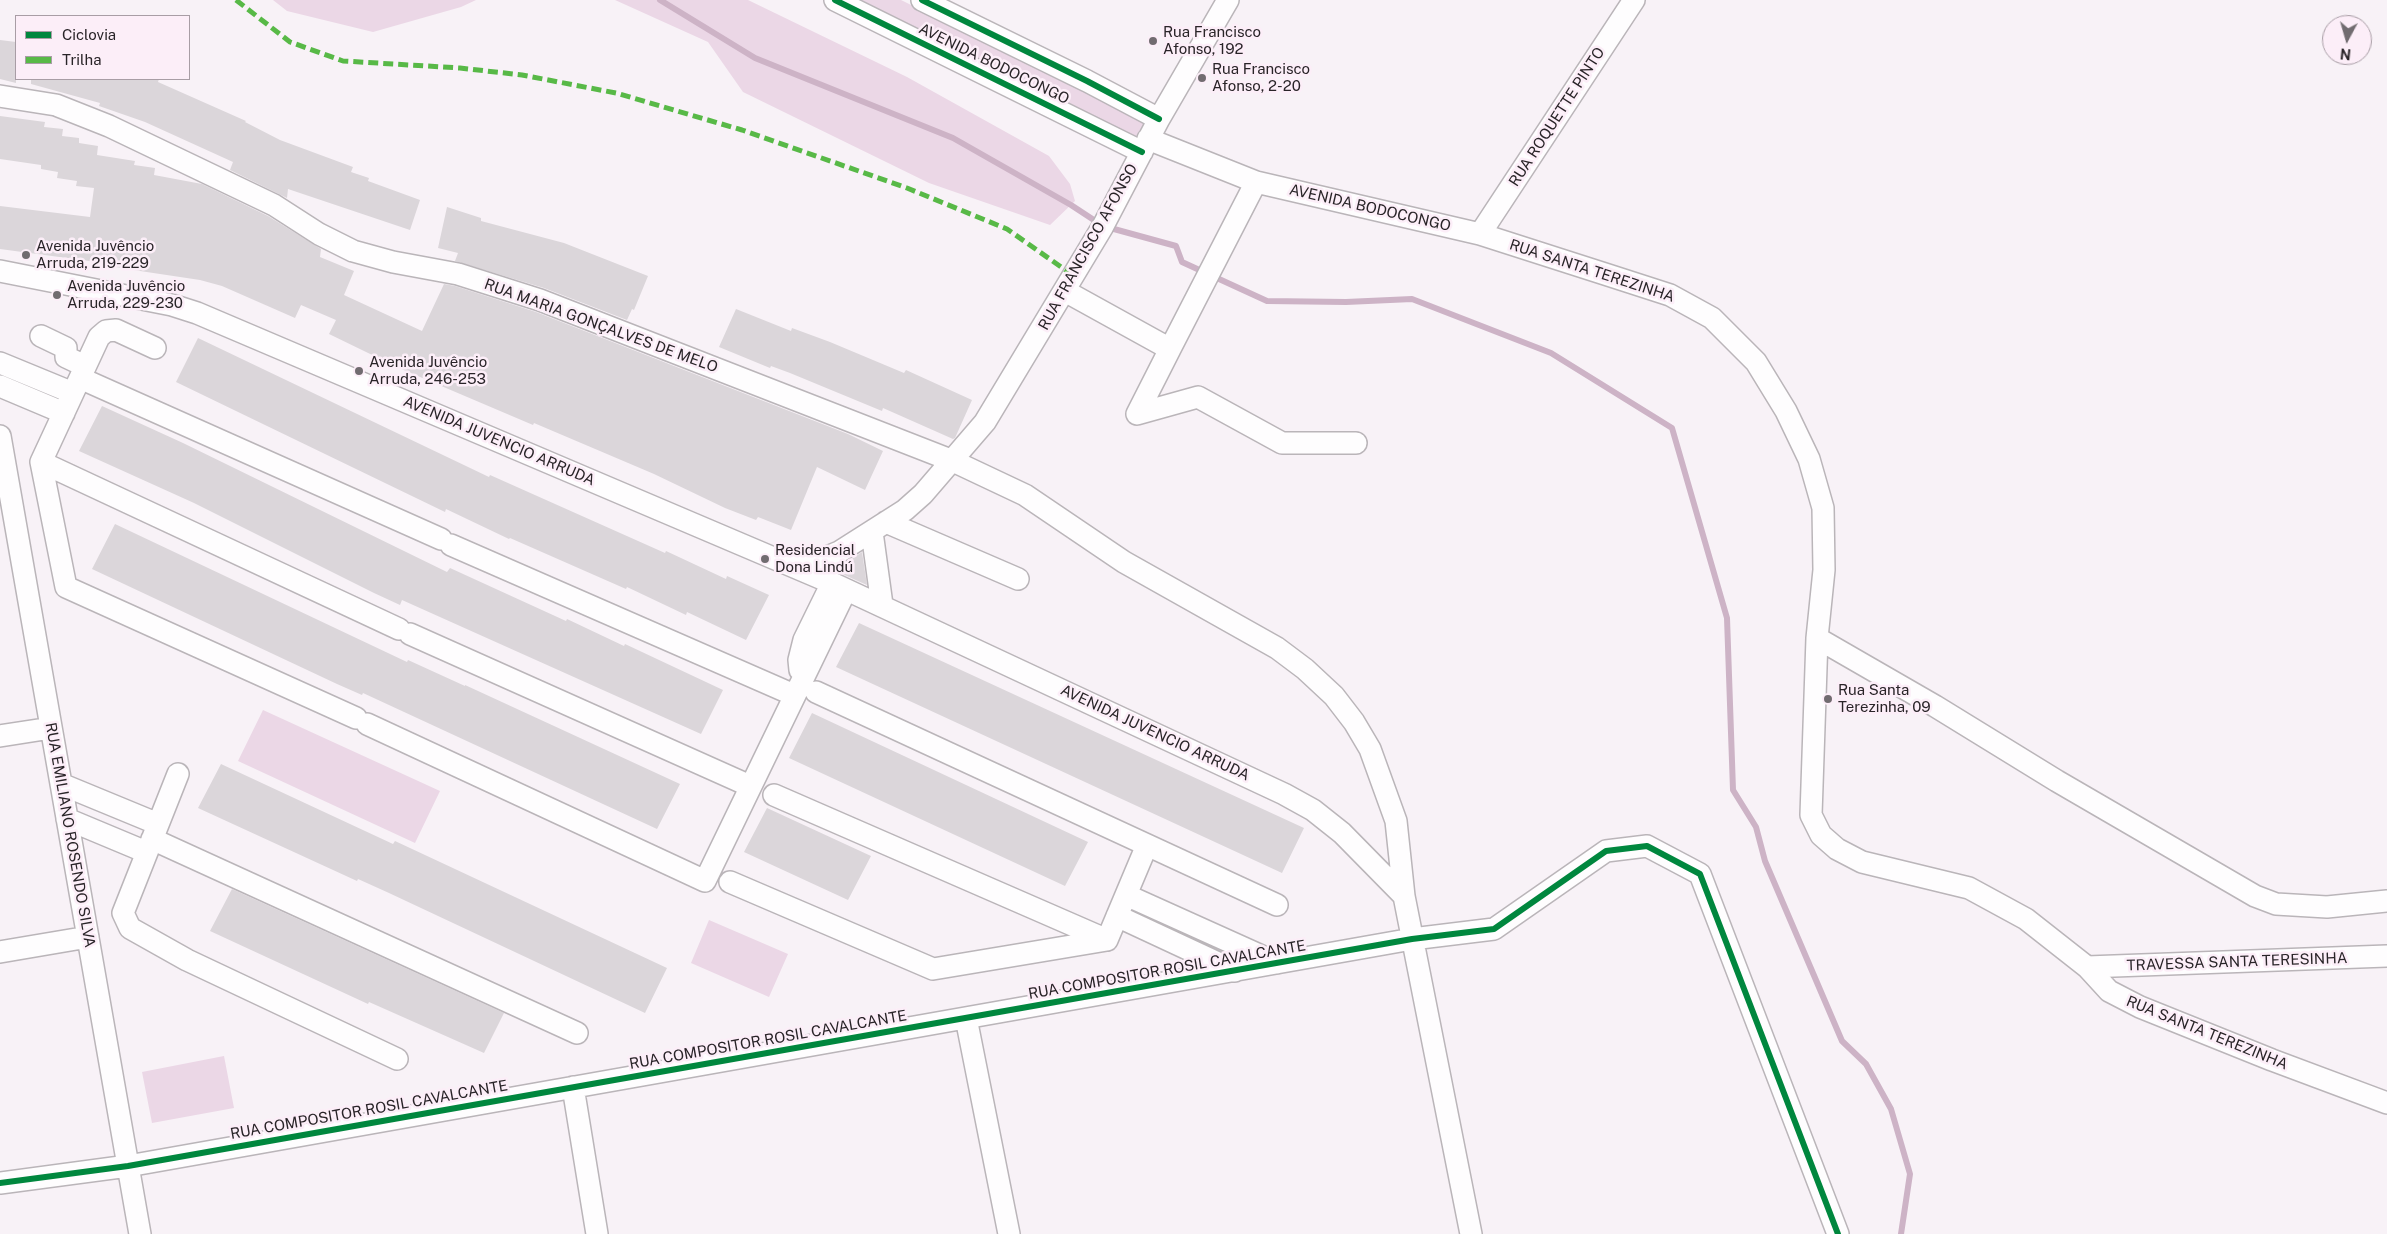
<!DOCTYPE html>
<html>
<head>
<meta charset="utf-8">
<style>
  body { margin:0 }
  #map { position:relative; width:2387px; height:1234px; overflow:hidden; background:#f8f2f7; font-family:"Public Sans",sans-serif }
  canvas { display:block }
  .legend { position:absolute; left:15px; top:15px; width:175px; height:65px; box-sizing:border-box; background:#fceef8; border:1px solid #a89da5; margin:0; padding:6px 9px; list-style:none; font-size:15px; color:#292428 }
  .legend li { display:flex; align-items:center; gap:10px; height:25px }
  .legend b { width:25px; border:1px solid #a89da5 }
  .north { position:absolute; left:2322px; top:15px; width:50px; height:50px; box-sizing:border-box; background:#fceef8; border:1px solid #a89da5; border-radius:50%; rotate:186deg; font-size:14px; font-weight:700; line-height:20px; text-align:center; color:#292428 }
  .north::after { content:''; display:block; margin:auto; width:18px; height:22px; background:#716c70; clip-path:polygon(50% 0,100% 100%,50% 72%,0 100%) }
</style>
</head>
<body>
<div id="map">
<canvas width="2387" height="1234"></canvas>
<ul class="legend">
<li><b style="height:6px;background:#00873e"></b>Ciclovia</li>
<li><b style="height:6px;background:#58b947"></b>Trilha</li>
</ul>
<div class="north">N</div>
</div>
<script>
const g = document.querySelector('canvas').getContext('2d');
g.lineJoin = 'round';
function fillPath(path, color) { g.fillStyle = color; g.fill(path, 'evenodd'); }
const toPath = rows => new Path2D(rows.map(r => 'M' + r).join(''));
function stroke(path, color, width, dash) { g.strokeStyle = color; g.lineWidth = width; g.lineCap = dash ? 'butt' : 'round'; g.setLineDash(dash || []); g.stroke(path); }
function drawText(font, color, halo, rows, align = 'center') {
  g.font = font + ' "Public Sans",sans-serif'; g.lineWidth = 5; g.setLineDash([]); g.textBaseline = 'middle'; g.strokeStyle = halo; g.fillStyle = color; for (const [text, x, y, turn = 0] of rows) {
    g.save(); g.translate(x, y); g.rotate((+turn || 0) * Math.PI / 180); g.textAlign = isNaN(turn) ? turn : align; if (halo) g.strokeText(text, 0, 0); g.fillText(text, 0, 0); g.restore();
  }
}
const green = toPath([
  [273,0,476,0,461,7,373,32,287,11],
  [615,0,748,0,907,77,1049,156,1070,184,1075,201,1050,225,929,183,743,92,708,42],
  [852,0,901,0,1146,121,1135,138],
  [263,710,440,791,415,843,238,761],
  [709,920,788,954,769,997,691,963],
  [224,1056,234,1108,152,1123,142,1072]
]);
const stream = toPath([
  [660,0,755,58,953,138,1071,205,1103,226,1176,246,1182,262,1267,301,1346,302,1412,299,1551,353,1672,428,1727,618,1733,790,1756,827,1765,861,1842,1041,1866,1064,1891,1109,1910,1174,1901,1234]
]);
const building = toPath([
  [0,40,16,42,16,83,0,79],
  [31,79,159,79,158,82,246,121,245,122,280,140,353,167,351,172,369,178,368,181,420,200,410,230,288,189,287,198,230,170,233,162,145,122,99,106,100,103,31,84],
  [0,116,45,122,44,127,63,129,62,136,79,138,79,143,98,146,97,155,135,161,134,165,155,168,154,175,202,184,268,216,321,249,320,257,354,271,344,295,422,331,444,284,455,286,536,312,848,434,883,451,865,490,817,467,791,530,758,517,756,520,725,508,654,474,534,423,533,425,399,368,329,334,336,320,301,305,295,318,222,286,200,280,140,271,104,265,104,263,0,249,0,206,90,217,94,188,76,186,77,181,57,178,58,172,41,169,41,165,0,159],
  [447,207,481,218,481,221,564,243,648,276,634,310,632,309,627,320,544,288,455,261,458,253,438,248],
  [736,309,791,331,792,328,830,342,904,373,906,370,972,400,955,438,953,439,883,408,882,411,790,373,771,366,770,368,719,347],
  [198,338,489,477,490,475,665,553,666,551,726,579,727,576,769,595,746,640,687,612,686,615,627,587,626,589,510,538,509,539,446,509,445,512,176,382],
  [102,406,183,443,447,572,450,568,566,621,567,619,624,646,625,644,723,690,701,734,402,600,400,605,374,593,194,503,79,451],
  [115,524,407,662,408,660,465,686,465,685,680,784,657,829,363,693,362,695,337,684,92,569],
  [862,552,867,585,831,569,846,563],
  [859,623,1304,828,1282,873,836,667],
  [812,713,1088,842,1065,886,789,758],
  [221,764,393,844,395,841,667,968,645,1013,389,893,358,879,357,881,198,808],
  [767,808,871,856,848,900,744,852],
  [232,889,504,1013,484,1053,369,1002,368,1004,210,931]
]);
const minor = toPath([
  [835,0,1142,152],
  [922,0,1087,81,1159,119],
  [0,96,56,105,109,126,274,205,319,234,353,251,393,262,458,274,540,300,953,461,1025,495,1124,562,1277,648,1305,669,1334,696,1354,722,1370,749,1396,821,1404,896,1471,1234],
  [1148,139,1256,182,1480,234,1608,275,1670,295,1712,318,1756,362,1786,411,1809,459,1823,508,1824,570,1817,638,1811,815,1821,835,1837,849,1862,862,1969,888,2026,919,2087,967,2109,991,2140,1007,2272,1060,2387,1103],
  [1480,234,1634,0],
  [0,271,172,305,197,313,832,583,1284,794,1313,810,1342,833,1404,896],
  [1065,291,1170,349,1256,182],
  [41,336,66,348,66,357,85,366],
  [155,348,116,330,106,331,99,337,41,462,66,587,356,718],
  [1170,349,1137,414,1198,397,1282,443,1356,443],
  [0,363,73,393],
  [80,378,441,539],
  [0,386,64,413],
  [0,436,140,1234],
  [41,462,399,629],
  [886,522,1018,579],
  [872,532,882,605],
  [451,545,794,695],
  [793,566,815,562,839,552,905,510,923,494,985,422,1103,226,1159,119,1228,0],
  [410,634,750,786],
  [1817,638,1935,706,2057,781,2255,896,2276,904,2327,907,2387,901],
  [800,670,799,660,804,640,832,583],
  [816,692,1277,905],
  [367,724,705,881,846,590],
  [0,736,51,728],
  [178,774,123,913,130,928,187,960,397,1059],
  [61,784,158,824],
  [774,795,1107,940],
  [67,819,146,852],
  [152,839,577,1033],
  [730,882,933,969,1107,940,1147,845],
  [1126,895,1277,963],
  [1117,916,1235,971],
  [0,952,88,937],
  [2087,967,2387,956],
  [966,1018,1009,1234],
  [573,1087,597,1234],
  [0,1183,128,1166,1412,939,1494,929,1606,851,1647,846,1700,874,1838,1234]
]);
const quiet = toPath([
  [236,0,290,42,343,61,460,68,522,75,616,93,742,130,907,188,1007,229,1074,276]
]);
const cycleway = toPath([
  [835,0,1142,152],
  [922,0,1087,81,1159,119],
  [0,1183,128,1166,1412,939,1494,929,1606,851,1647,846,1700,874,1838,1234]
]);
const markers = [
  [1153,41,5,"#716c70"],
  [1202,78,5,"#716c70"],
  [26,255,5,"#716c70"],
  [57,295,5,"#716c70"],
  [359,371,5,"#716c70"],
  [765,559,5,"#716c70"],
  [1828,699,5,"#716c70"]
];
const poiNames = [
  ["Rua Francisco",1163,32],
  ["Afonso, 192",1163,49],
  ["Rua Francisco",1212,69],
  ["Afonso, 2-20",1212,86],
  ["Avenida Juvêncio",36,246],
  ["Arruda, 219-229",36,263],
  ["Avenida Juvêncio",67,286],
  ["Arruda, 229-230",67,303],
  ["Avenida Juvêncio",369,362],
  ["Arruda, 246-253",369,379],
  ["Residencial",775,550],
  ["Dona Lindú",775,567],
  ["Rua Santa",1838,690],
  ["Terezinha, 09",1838,707]
];
const streetNames = [
  ["AVENIDA BODOCONGO",994,64,26],
  ["RUA ROQUETTE PINTO",1557,117,-57],
  ["AVENIDA BODOCONGO",1370,208,13],
  ["RUA FRANCISCO AFONSO",1088,247,-61],
  ["RUA SANTA TEREZINHA",1592,271,18],
  ["RUA MARIA GONÇALVES DE MELO",601,326,20],
  ["AVENIDA JUVENCIO ARRUDA",499,441,23],
  ["AVENIDA JUVENCIO ARRUDA",1155,733,25],
  ["RUA EMILIANO ROSENDO SILVA",70,835,80],
  ["TRAVESSA SANTA TERESINHA",2237,962,-2],
  ["RUA COMPOSITOR ROSIL CAVALCANTE",1167,970,-10],
  ["RUA SANTA TEREZINHA",2207,1033,22],
  ["RUA COMPOSITOR ROSIL CAVALCANTE",768,1040,-10],
  ["RUA COMPOSITOR ROSIL CAVALCANTE",369,1110,-10]
];
fillPath(green, '#ebd7e6');
stroke(stream, '#cdb3c6', 6);
fillPath(building, '#dbd6da');
stroke(minor, '#bab5b9', 24);
stroke(minor, '#fefdfe', 21);
stroke(quiet, '#58b947', 5, [10, 5]);
stroke(cycleway, '#00873e', 6);
for (const [x, y, r, color] of markers) { const dot = new Path2D(); dot.arc(x, y, r, 0, 2 * Math.PI); g.fillStyle = color; g.fill(dot); stroke(dot, '#fceef8', 2); }
drawText('15px', '#292428', '#fceef8', poiNames, 'left');
drawText('15px', '#292428', '#fceef8', streetNames);
</script>
</body>
</html>
